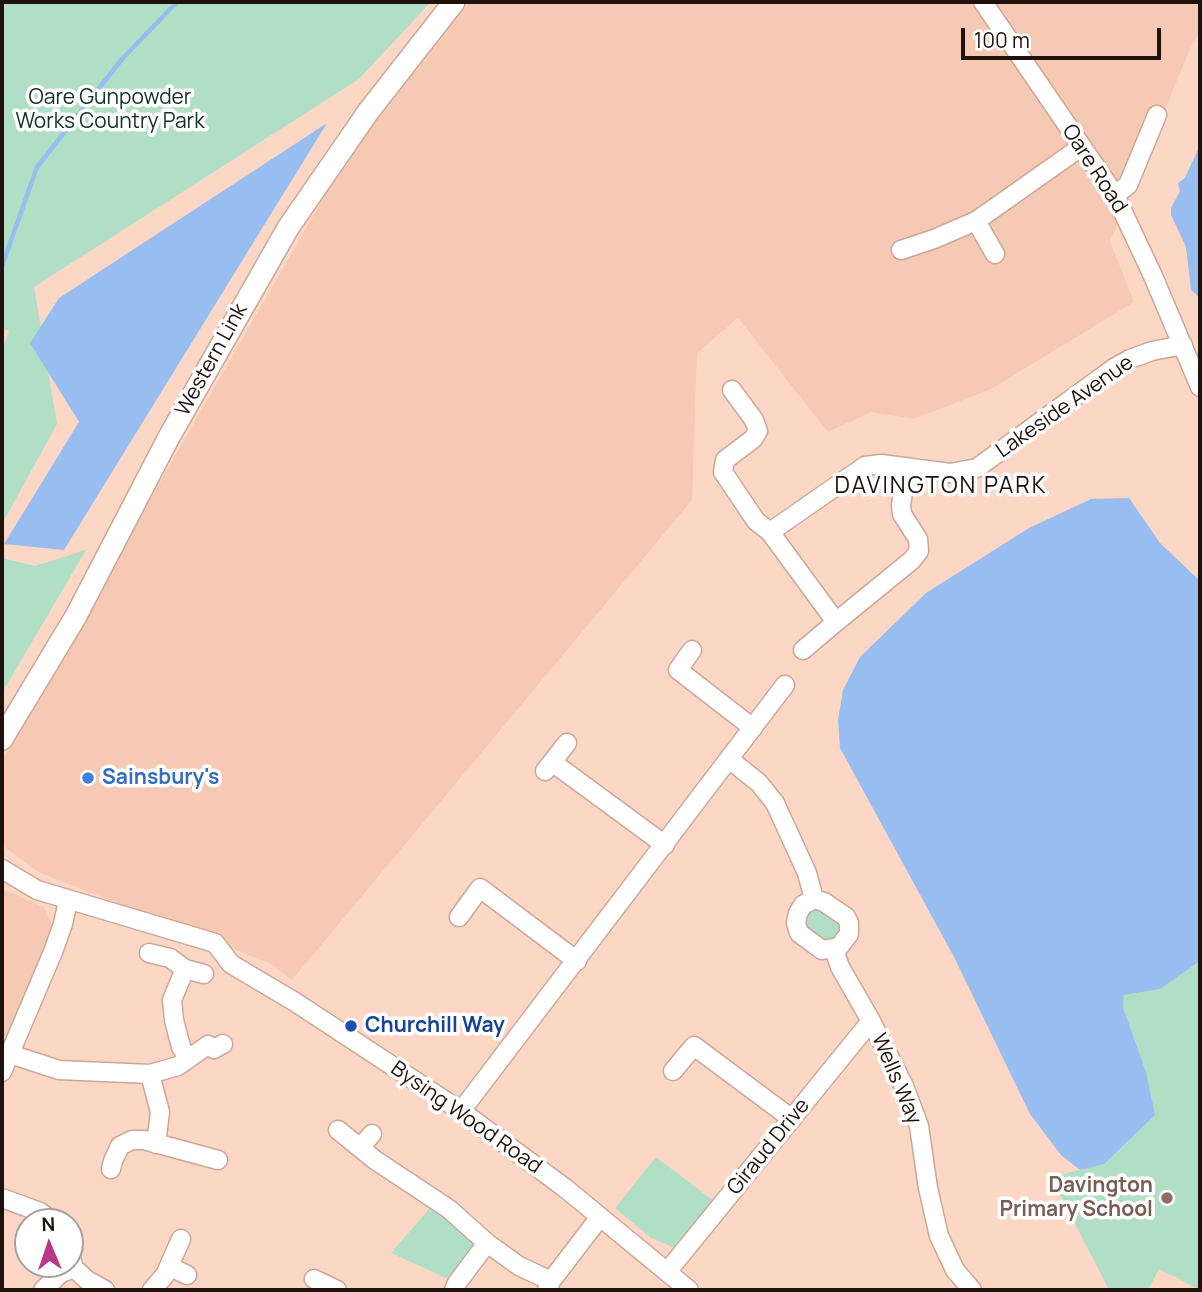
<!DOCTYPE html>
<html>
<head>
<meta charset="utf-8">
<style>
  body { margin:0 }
  #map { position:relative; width:1202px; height:1292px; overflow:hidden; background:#fdd7c6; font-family:Manrope,sans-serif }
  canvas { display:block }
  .frame { position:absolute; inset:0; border:4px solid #1f120c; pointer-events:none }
  .north { position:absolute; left:14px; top:1208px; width:70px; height:70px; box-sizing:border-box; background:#fff; border:2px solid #a5a09e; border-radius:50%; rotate:358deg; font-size:19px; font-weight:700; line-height:28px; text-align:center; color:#1f120c }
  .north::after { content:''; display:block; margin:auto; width:24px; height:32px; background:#b63886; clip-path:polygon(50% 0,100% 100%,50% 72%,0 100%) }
  .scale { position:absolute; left:961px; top:28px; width:200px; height:32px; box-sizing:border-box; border:4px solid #1f120c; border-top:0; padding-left:9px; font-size:21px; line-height:24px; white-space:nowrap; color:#1f120c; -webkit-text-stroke:5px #fff; paint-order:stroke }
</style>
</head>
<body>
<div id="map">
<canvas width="1202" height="1292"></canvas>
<div class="frame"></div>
<div class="north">N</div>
<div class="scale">100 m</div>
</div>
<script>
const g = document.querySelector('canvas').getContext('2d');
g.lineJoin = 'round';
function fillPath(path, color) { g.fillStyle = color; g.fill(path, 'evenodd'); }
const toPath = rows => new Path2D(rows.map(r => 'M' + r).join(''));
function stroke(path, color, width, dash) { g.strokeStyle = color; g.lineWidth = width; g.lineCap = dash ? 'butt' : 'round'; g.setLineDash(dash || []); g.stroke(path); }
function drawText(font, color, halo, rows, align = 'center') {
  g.font = font + ' Manrope,sans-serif'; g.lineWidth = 7; g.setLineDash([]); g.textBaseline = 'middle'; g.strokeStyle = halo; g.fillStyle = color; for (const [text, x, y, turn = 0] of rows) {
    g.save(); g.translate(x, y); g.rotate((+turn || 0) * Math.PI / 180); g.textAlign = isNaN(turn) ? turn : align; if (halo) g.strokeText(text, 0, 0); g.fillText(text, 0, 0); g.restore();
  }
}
const built = toPath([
  [470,2,1200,2,1200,31,1190,49,1110,241,1134,302,991,389,914,419,871,412,828,432,738,318,697,353,692,500,292,980,271,964,38,872,2,845,2,760,68,642,343,164],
  [2,889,44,907,53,928,5,1043,2,1042]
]);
const green = toPath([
  [2,2,431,2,359,79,34,287,57,424,2,524,2,351,9,331,2,328],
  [86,550,2,693,2,558,35,566],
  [817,907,839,921,841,925,838,938,828,944,807,935,802,919,807,912],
  [1200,961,1200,1290,1159,1269,1148,1290,1109,1290,1051,1177,1104,1164,1146,1072,1123,1007,1124,995,1160,989],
  [656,1157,714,1201,677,1249,651,1238,615,1208],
  [437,1200,487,1243,457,1283,391,1253]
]);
const water = toPath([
  [327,123,64,550,4,544,79,422,30,343,59,298],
  [1200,145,1200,298,1191,290,1186,247,1171,215,1171,208,1180,191,1178,183,1185,178],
  [1129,498,1160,543,1200,581,1200,961,1160,989,1124,995,1123,1007,1146,1072,1155,1115,1104,1164,1080,1170,1061,1155,1030,1114,954,957,840,748,838,720,843,690,860,657,926,593,1029,528,1091,499]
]);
const stream = toPath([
  [2,266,37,167,122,59,177,2]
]);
const minor = toPath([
  [983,2,1115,195,1153,276,1200,387],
  [1115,195,1128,185,1157,115],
  [976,221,995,254],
  [901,250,934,239,976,221,1081,147],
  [732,390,754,420,758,431,753,439,725,460,723,472,756,521,770,532,836,622,912,560,919,551,918,539,902,514,901,505,907,468],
  [770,532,865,466,881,464,950,473,977,468,1114,368,1130,359,1152,351,1183,345],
  [692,650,678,670,753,728],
  [803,650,836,622],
  [729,759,759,783,775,803,807,873,814,899],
  [552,762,665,845],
  [545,771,567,743],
  [2,869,37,890,215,943,231,964,295,1002,461,1111,565,1188,689,1290],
  [814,899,824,902,846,917,849,923,849,934,839,947,822,950,799,933,796,923,798,913,803,905,814,899],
  [459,917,480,888,577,961],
  [834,949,840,967,871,1021,904,1086,919,1126,928,1188,939,1236,955,1270,972,1290],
  [149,953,170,958,185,969,204,974],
  [185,969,172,1000,174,1020,181,1047,188,1058],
  [10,1054,59,1070,150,1074,178,1066,208,1045,214,1049,223,1044],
  [673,1071,694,1046,792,1119],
  [2,1072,53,952,63,924,68,901],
  [150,1074,160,1112,156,1144],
  [461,1111,785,685],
  [338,1130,375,1160,449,1209,487,1243,519,1266,551,1281],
  [360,1148,372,1134],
  [111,1169,113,1161,120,1146,132,1140,144,1140,218,1160],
  [2,1198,40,1212,54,1222],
  [70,1255,74,1268,87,1280,105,1290],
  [169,1266,187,1275],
  [667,1272,871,1021],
  [314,1279,337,1290],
  [43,1290,61,1273,74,1268],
  [152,1290,165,1275,181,1239],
  [454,1290,457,1283,487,1243],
  [547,1290,551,1281,600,1217]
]);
const major = toPath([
  [2,739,76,616,169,437,288,228,368,112,454,2]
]);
const markers = [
  [88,778,7,"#3f7fe0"],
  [351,1026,7,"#1a4fb4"],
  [1167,1198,7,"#8d6e63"]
];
const parkNames = [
  ["Oare Gunpowder",110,98],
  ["Works Country Park",110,122]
];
const streetNames = [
  ["Oare Road",1094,169,57],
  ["Western Link",212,360,-61],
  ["Lakeside Avenue",1065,407,-35],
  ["Wells Way",896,1079,67],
  ["Bysing Wood Road",466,1118,35],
  ["Giraud Drive",769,1147,-51]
];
const shopNames = [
  ["Sainsbury's",102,778]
];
const transitNames = [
  ["Churchill Way",365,1026]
];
const educationNames = [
  ["Davington",1153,1186],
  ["Primary School",1153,1210]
];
const neighbourhoodNames = [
  ["DAVINGTON PARK",941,487]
];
fillPath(built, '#f6c9b4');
fillPath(green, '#b0dfc6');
fillPath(water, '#98bdf0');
stroke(stream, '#98bdf0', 4.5);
stroke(minor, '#cba796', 21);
stroke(major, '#cba796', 24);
stroke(minor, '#fff', 18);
stroke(major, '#fff', 21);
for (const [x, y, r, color] of markers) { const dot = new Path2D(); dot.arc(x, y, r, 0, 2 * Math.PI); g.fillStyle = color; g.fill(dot); stroke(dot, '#fff', 2.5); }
drawText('21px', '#123123', '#fff', parkNames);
drawText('21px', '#1f120c', '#fff', streetNames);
drawText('bold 21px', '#366cbe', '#fff', shopNames, 'left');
drawText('bold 21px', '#164399', '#fff', transitNames, 'left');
drawText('bold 21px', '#785e54', '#fff', educationNames, 'right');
g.letterSpacing = '2px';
drawText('23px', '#1f120c', '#fff', neighbourhoodNames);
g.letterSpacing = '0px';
</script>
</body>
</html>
